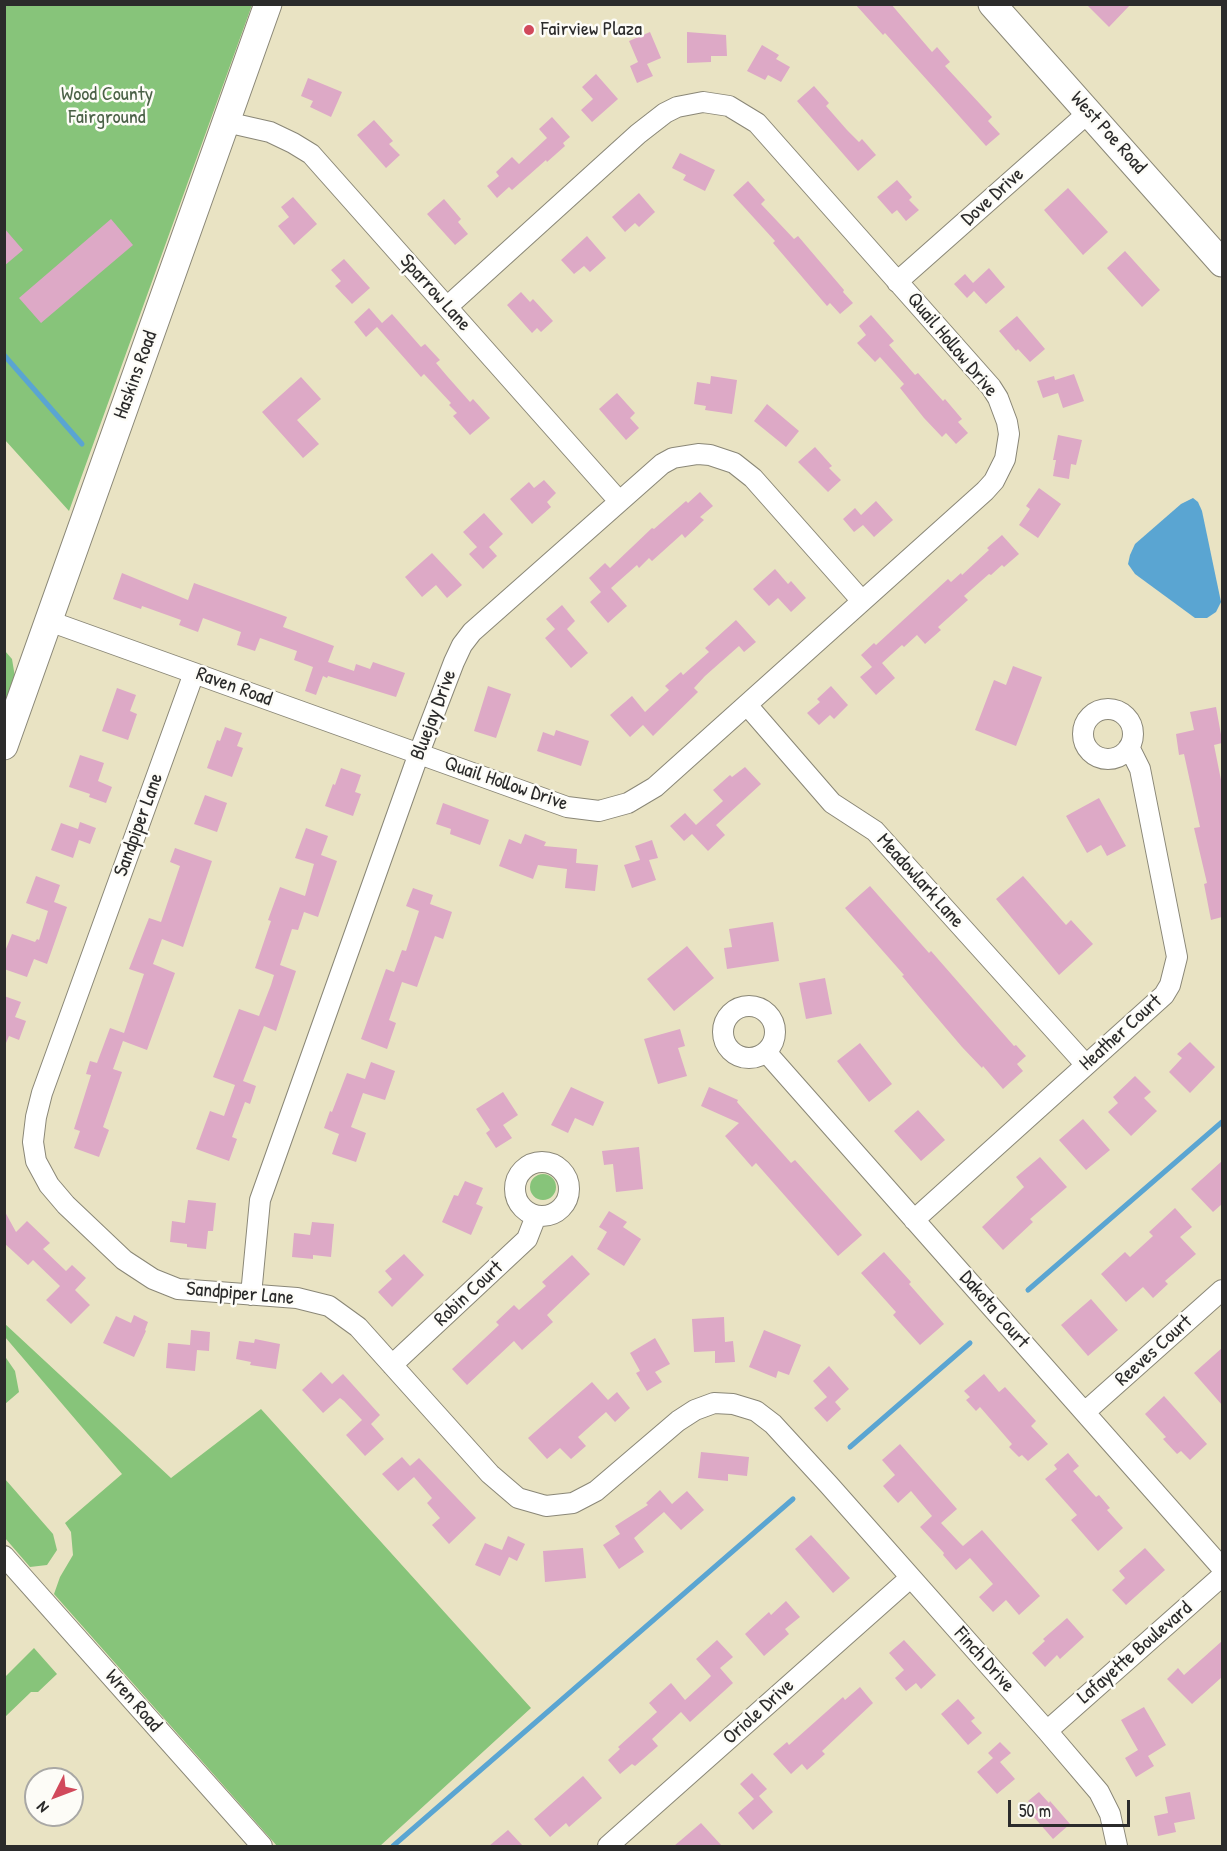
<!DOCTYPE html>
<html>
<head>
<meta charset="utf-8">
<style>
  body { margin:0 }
  #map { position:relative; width:1227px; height:1851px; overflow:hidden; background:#e9e3c3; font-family:"Patrick Hand",sans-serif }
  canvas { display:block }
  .frame { position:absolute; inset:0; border:6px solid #2b2b2b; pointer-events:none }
  .north { position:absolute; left:24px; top:1767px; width:60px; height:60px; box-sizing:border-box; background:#fdfcf7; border:2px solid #a9a8a5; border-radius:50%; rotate:228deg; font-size:16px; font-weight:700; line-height:24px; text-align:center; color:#2b2b2b }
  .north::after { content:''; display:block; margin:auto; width:21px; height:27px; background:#d1495b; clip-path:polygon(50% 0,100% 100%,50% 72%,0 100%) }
  .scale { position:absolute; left:1008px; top:1800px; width:122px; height:27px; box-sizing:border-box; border:3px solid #2b2b2b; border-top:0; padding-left:8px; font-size:18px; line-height:21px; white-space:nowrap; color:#2b2b2b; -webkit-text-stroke:4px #fdfcf7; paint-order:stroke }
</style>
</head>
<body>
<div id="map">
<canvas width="1227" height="1851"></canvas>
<div class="frame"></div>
<div class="north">N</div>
<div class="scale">50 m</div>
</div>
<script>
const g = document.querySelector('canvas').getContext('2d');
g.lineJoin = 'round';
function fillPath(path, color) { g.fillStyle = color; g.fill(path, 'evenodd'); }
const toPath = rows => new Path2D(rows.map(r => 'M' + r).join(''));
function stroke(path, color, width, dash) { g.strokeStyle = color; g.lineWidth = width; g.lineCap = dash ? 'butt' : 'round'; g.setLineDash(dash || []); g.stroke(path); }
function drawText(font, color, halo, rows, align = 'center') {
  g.font = font + ' "Patrick Hand",sans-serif'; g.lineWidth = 5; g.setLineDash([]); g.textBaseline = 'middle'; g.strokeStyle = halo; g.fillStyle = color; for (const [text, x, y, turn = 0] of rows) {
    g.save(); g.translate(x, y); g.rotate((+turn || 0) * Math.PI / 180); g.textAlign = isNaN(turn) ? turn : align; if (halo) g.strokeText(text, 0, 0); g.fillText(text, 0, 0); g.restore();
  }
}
const green = toPath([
  [4,5,252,5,69,511,5,440],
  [5,651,12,659,15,677,5,720],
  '530 1187a13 13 0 1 1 26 0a13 13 0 1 1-26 0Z',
  [4,1323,171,1478,261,1409,531,1708,380,1846,277,1846,54,1594,60,1577,73,1555,71,1532,65,1523,122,1474,5,1337],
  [4,1355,15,1371,19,1392,5,1404],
  [5,1479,53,1534,57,1550,47,1565,30,1567,5,1538],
  [34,1648,57,1674,38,1692,31,1692,5,1717,5,1677]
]);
const water = toPath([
  [1193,498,1198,502,1202,511,1221,602,1216,612,1207,618,1195,618,1135,574,1128,564,1130,555,1135,544,1181,504]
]);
const stream = toPath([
  [4,355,82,444],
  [1028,1290,1222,1122],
  [850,1447,970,1343],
  [393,1846,793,1499]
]);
const building = toPath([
  [855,4,891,4,932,52,937,47,950,62,945,66,992,117,988,121,1000,134,986,146,885,33,883,35],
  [1086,4,1131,4,1109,27],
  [650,32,661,58,647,64,653,76,637,83,630,66,638,62,629,41],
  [687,32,726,35,727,56,711,56,711,62,687,63],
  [762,45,779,55,776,59,790,67,781,82,768,75,765,80,747,71],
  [596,74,618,99,592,122,581,110,593,99,582,87],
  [308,78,342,92,331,117,310,107,313,101,301,96],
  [814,86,829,103,826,106,847,130,859,142,862,139,876,155,858,171,797,101],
  [552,117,570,137,563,143,565,146,547,162,546,160,512,190,509,187,497,198,487,186,499,176,496,172,512,157,519,164,547,138,539,129],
  [374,120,393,141,389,144,400,155,386,168,357,135],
  [680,153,715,170,705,191,683,180,686,175,672,168],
  [897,180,912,197,909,200,919,210,906,221,897,210,892,214,877,197],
  [748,181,765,200,761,204,794,239,798,236,844,290,843,292,853,303,840,314,830,303,827,306,773,243,775,241,733,195],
  [1068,188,1108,232,1083,255,1044,210],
  [639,193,655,212,639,227,635,223,625,232,612,217],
  [293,197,317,224,294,245,278,226,289,217,281,207],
  [444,199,461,219,458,222,468,234,455,245,427,214],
  [111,219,133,245,41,323,19,298],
  [4,228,23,250,4,266],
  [587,236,606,258,590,272,584,266,574,274,561,260],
  [1125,251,1160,290,1142,307,1107,268],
  [344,259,370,288,352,304,335,286,341,281,331,270],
  [989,268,1005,287,986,304,974,291,967,298,954,284,965,274,973,283],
  [521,292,530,302,533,299,553,321,541,332,537,328,532,333,507,305],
  [369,308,382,323,392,314,421,347,425,344,440,360,436,363,447,376,470,402,473,399,490,418,470,435,453,416,457,413,449,405,451,403,424,374,421,377,377,327,366,337,354,322],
  [871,315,894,341,889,345,915,375,918,373,943,401,945,399,962,419,958,422,968,433,956,444,946,433,942,437,924,418,900,388,904,384,880,357,875,362,857,343,866,335,859,326],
  [1017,316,1045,349,1030,362,1018,349,1016,351,999,331],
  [1074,374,1084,401,1063,408,1058,393,1043,398,1037,381,1054,376,1055,380],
  [711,376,737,380,732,414,705,410,706,406,694,404,697,382,710,384],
  [301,377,321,399,297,420,319,444,303,458,262,412],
  [617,393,635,413,630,418,639,428,626,440,599,409],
  [767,404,799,431,786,447,754,421],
  [1058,435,1082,440,1076,465,1071,464,1069,479,1053,476,1056,460,1053,460],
  [815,447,832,466,829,468,841,480,828,492,798,462],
  [544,480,556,493,547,502,551,507,532,524,510,499,529,482,534,488],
  [1039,488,1061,504,1038,538,1019,525,1030,509,1026,506],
  [700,492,713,506,700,517,704,520,685,538,682,534,652,561,649,558,639,568,637,565,611,588,627,606,608,623,590,602,601,592,589,578,605,563,610,568,652,528,654,529,686,501,688,503],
  [876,501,893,520,874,537,863,525,854,532,843,519,855,508,861,515],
  [484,513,503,534,489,547,497,556,483,569,469,554,477,547,463,532],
  [1002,535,1019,554,1004,567,1002,565,991,575,989,574,964,596,968,600,938,627,941,630,925,644,917,635,904,647,902,645,882,663,895,678,876,695,860,677,872,667,861,655,874,643,876,645,948,579,951,582,961,573,962,575,989,550,987,548],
  [432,553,462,585,447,598,436,585,422,597,405,577],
  [775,569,788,584,791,581,806,598,791,612,778,598,769,606,753,589],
  [122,573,188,600,194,583,287,617,283,627,334,646,328,662,354,671,356,664,370,669,373,662,405,673,396,697,328,676,327,678,323,676,316,695,305,691,313,667,294,660,297,651,260,638,255,651,237,645,241,632,203,618,198,632,179,625,181,620,142,606,141,609,113,599],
  [562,605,575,621,567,629,588,653,571,668,545,638,555,629,546,619],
  [736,620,756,642,744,652,739,646,705,676,694,688,698,692,653,736,643,725,630,737,610,715,632,696,645,712,669,690,665,686,681,672,683,675,709,652,705,648],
  [1013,666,1042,677,1016,746,975,730,994,680,1006,685],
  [488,686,511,694,496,738,474,731],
  [831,686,848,705,834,719,830,715,819,725,807,713,820,702,817,699],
  [117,688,136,695,130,711,137,714,128,740,102,731],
  [1216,707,1222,740,1222,743,1214,745,1222,785,1222,917,1211,920,1204,884,1207,883,1194,828,1200,827,1184,754,1179,755,1176,734,1194,730,1190,712],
  [225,727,242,733,237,746,243,748,232,777,207,768,217,740,220,741],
  [556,730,589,741,581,766,537,751,543,732,554,736],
  [80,755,104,763,98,781,112,787,106,803,89,797,90,794,69,787],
  [745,767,761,784,716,825,725,835,708,851,692,834,684,841,670,826,685,813,696,825,723,801,713,790,730,775,732,777],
  [341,768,361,775,355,792,361,794,353,816,325,806,333,784,335,785],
  [205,795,227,803,217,832,194,824],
  [1099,798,1126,846,1107,856,1101,845,1087,853,1066,816],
  [443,803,489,820,480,845,450,834,451,829,436,824],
  [80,822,96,828,90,844,79,840,73,858,51,850,61,823,78,829],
  [306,828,328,836,321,855,337,861,318,917,304,912,298,930,292,929,280,965,296,971,276,1031,264,1026,243,1081,256,1086,250,1104,245,1102,232,1137,237,1139,229,1161,196,1149,210,1111,224,1116,235,1085,213,1077,239,1009,259,1016,271,985,274,975,255,968,271,921,268,920,280,887,305,896,314,864,295,858],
  [525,834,546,842,544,846,577,849,576,863,598,865,595,891,565,888,567,869,538,865,533,879,499,866,509,839,521,844],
  [652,840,658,858,649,860,656,880,632,888,624,865,640,860,635,846],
  [175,848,212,861,183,947,162,939,153,964,175,973,147,1050,123,1041,113,1069,122,1072,103,1127,109,1130,99,1157,74,1148,80,1131,74,1129,91,1075,86,1074,90,1061,97,1063,110,1028,124,1033,144,974,129,969,149,918,161,922,180,866,170,862],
  [36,876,60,885,54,902,67,907,47,964,34,959,27,977,4,969,4,954,12,934,35,942,37,939,39,940,48,911,26,903],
  [1023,876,1066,925,1071,920,1093,944,1059,975,996,899],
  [870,886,929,953,931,951,1014,1046,1016,1045,1026,1056,1017,1064,1023,1071,1003,1089,983,1066,982,1068,962,1047,922,1000,902,976,904,975,845,908],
  [413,888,433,895,430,904,452,912,443,939,435,936,417,987,402,982,389,1020,396,1023,387,1049,361,1039,386,969,394,972,402,950,406,951,419,911,406,906],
  [773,922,779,961,727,969,724,948,732,947,729,929],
  [687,946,714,978,674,1011,647,979],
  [825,978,832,1014,806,1019,799,983],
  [4,996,21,1002,15,1017,26,1021,19,1040,9,1036,6,1043,4,1042],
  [680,1029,685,1046,678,1048,687,1076,658,1084,644,1039],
  [1190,1042,1215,1067,1190,1093,1169,1072,1182,1058,1177,1054],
  [860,1043,892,1084,869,1102,837,1061],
  [371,1062,395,1071,385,1100,363,1093,351,1127,366,1133,356,1162,332,1154,339,1134,324,1128,330,1111,332,1112,347,1073,365,1079],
  [1135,1076,1151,1092,1144,1098,1157,1111,1131,1136,1108,1112,1118,1103,1113,1097],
  [571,1087,604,1102,593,1126,575,1118,568,1133,551,1125],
  [709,1087,738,1100,737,1102,791,1163,795,1160,862,1235,838,1256,756,1163,752,1167,725,1136,739,1123,701,1106],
  [503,1092,518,1115,503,1125,512,1138,496,1148,486,1133,490,1130,476,1109],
  [918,1110,945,1140,921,1161,894,1131],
  [1083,1119,1110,1150,1086,1170,1059,1140],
  [639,1147,643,1189,616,1192,613,1164,604,1165,602,1151],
  [1040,1157,1067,1187,1030,1219,1033,1222,1003,1250,982,1227,1024,1187,1016,1177],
  [1222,1161,1222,1204,1213,1212,1191,1189],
  [465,1181,483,1188,476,1204,483,1207,471,1235,442,1222,454,1195,458,1196],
  [188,1200,216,1203,213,1231,208,1231,206,1249,187,1247,187,1244,170,1242,172,1221,185,1223],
  [1175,1208,1192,1227,1180,1237,1196,1254,1165,1281,1168,1284,1153,1298,1143,1287,1126,1302,1101,1274,1125,1252,1130,1257,1153,1236,1149,1232],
  [4,1210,16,1232,27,1221,50,1243,43,1249,66,1271,72,1265,86,1278,75,1290,90,1305,71,1324,46,1300,60,1286,33,1260,28,1265,4,1243],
  [609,1211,627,1222,623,1227,641,1239,624,1266,597,1249,607,1232,599,1227],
  [312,1222,334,1224,331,1257,313,1255,313,1259,292,1257,294,1233,310,1235],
  [884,1252,911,1282,909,1284,944,1324,920,1345,893,1315,896,1312,861,1273],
  [404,1254,424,1275,392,1307,378,1292,392,1279,385,1271],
  [572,1255,590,1274,547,1315,553,1322,522,1350,514,1341,467,1385,452,1369,499,1325,496,1322,514,1305,519,1310,546,1286,542,1282],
  [1091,1299,1118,1330,1088,1356,1061,1325],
  [134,1315,148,1322,145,1330,146,1331,134,1357,103,1343,116,1316,131,1323],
  [724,1317,725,1342,733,1341,735,1362,715,1363,715,1351,694,1352,692,1319],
  [191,1330,210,1332,209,1351,197,1350,195,1371,166,1368,168,1343,190,1345],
  [764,1330,801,1345,789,1375,778,1371,776,1378,749,1367],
  [655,1338,670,1364,655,1372,662,1382,647,1391,636,1373,640,1371,630,1353],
  [255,1339,280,1344,276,1369,250,1365,251,1362,236,1359,239,1341,254,1343],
  [1222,1348,1222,1405,1194,1373],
  [829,1366,849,1389,835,1402,841,1409,827,1422,814,1408,827,1397,813,1381],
  [321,1372,332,1384,343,1374,380,1415,371,1424,384,1439,365,1456,346,1435,362,1420,344,1401,340,1398,323,1413,302,1390],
  [984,1374,999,1392,1005,1387,1036,1421,1031,1426,1048,1444,1028,1461,1022,1455,1019,1457,1009,1447,1012,1444,980,1407,976,1411,966,1400,970,1397,964,1391],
  [592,1382,608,1400,617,1392,630,1408,615,1422,606,1412,578,1437,586,1446,571,1459,560,1448,547,1459,528,1438],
  [1164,1396,1207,1444,1190,1460,1181,1451,1177,1454,1163,1439,1166,1437,1145,1414],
  [900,1444,957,1509,941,1523,958,1541,963,1546,982,1530,1040,1596,1019,1615,1006,1600,993,1612,979,1597,993,1584,970,1558,956,1570,943,1555,944,1553,920,1527,932,1516,911,1491,898,1503,883,1486,895,1475,882,1460],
  [701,1452,749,1457,747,1476,728,1474,728,1481,698,1478],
  [1068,1453,1079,1466,1073,1471,1096,1497,1099,1495,1110,1508,1107,1510,1123,1528,1098,1551,1071,1520,1077,1515,1045,1479,1057,1469,1054,1465],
  [402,1457,410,1466,419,1458,476,1518,449,1544,432,1525,440,1518,427,1503,432,1498,414,1477,398,1491,382,1474],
  [660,1490,672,1504,687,1491,704,1510,681,1530,664,1512,634,1538,644,1552,619,1569,603,1545,620,1534,615,1526,648,1505,646,1503],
  [811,1535,850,1578,833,1593,795,1549],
  [508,1536,525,1544,517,1561,509,1557,500,1576,475,1565,485,1543,502,1550],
  [583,1548,586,1578,545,1582,543,1551],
  [1145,1548,1165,1570,1126,1605,1112,1590,1125,1578,1119,1571],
  [786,1601,800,1617,785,1629,789,1634,764,1656,745,1634,769,1612,771,1615],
  [1067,1618,1084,1637,1060,1659,1057,1655,1045,1667,1032,1653,1045,1641,1043,1639],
  [717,1640,733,1657,720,1668,733,1683,690,1722,681,1712,652,1739,658,1746,635,1766,632,1764,620,1774,608,1760,620,1749,618,1747,657,1712,649,1703,671,1683,685,1700,707,1680,711,1676,696,1659],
  [904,1640,936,1675,921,1689,916,1683,906,1691,895,1678,904,1670,889,1653],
  [1222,1641,1222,1677,1192,1704,1167,1679,1178,1668,1184,1675],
  [860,1687,873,1703,822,1751,825,1754,807,1770,802,1764,791,1774,773,1754,787,1742,789,1745,843,1697,845,1700],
  [958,1699,975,1718,971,1721,982,1733,968,1745,941,1714],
  [1144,1707,1166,1745,1148,1756,1154,1766,1136,1777,1125,1758,1138,1750,1121,1720],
  [1000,1742,1011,1753,1000,1762,1015,1779,997,1794,977,1772,993,1758,988,1753],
  [752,1773,767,1789,759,1796,773,1812,753,1830,738,1813,754,1799,740,1784],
  [583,1776,602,1798,569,1827,566,1823,550,1837,534,1819],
  [1039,1792,1049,1803,1050,1801,1070,1824,1053,1839,1033,1816,1038,1812,1028,1801],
  [1190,1792,1195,1819,1174,1823,1176,1832,1158,1836,1154,1816,1168,1813,1165,1797],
  [701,1823,722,1846,674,1846],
  [508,1830,523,1846,489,1846]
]);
const street = toPath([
  [226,122,270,132,293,143,311,154,619,501],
  [897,282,1089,112],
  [49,621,567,807,599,811,628,803,655,787,985,491,994,481,1005,459,1009,434,1007,422,998,398,991,387,757,123,729,106,703,102,677,107,665,113,638,134,447,307],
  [194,673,42,1093,36,1117,33,1142,36,1161,49,1185,66,1205,124,1260,153,1279,178,1289,297,1298,329,1306,358,1327,490,1474,518,1498,546,1506,573,1503,596,1491,678,1421,695,1410,714,1403,733,1404,756,1411,773,1424,829,1485,1047,1731,1099,1792,1110,1814,1117,1846],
  [747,705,832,803,875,831,1086,1065],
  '1083 734a25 25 0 1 1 50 0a25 25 0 1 1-50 0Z',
  '723 1032a26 26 0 1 1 52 0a26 26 0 1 1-52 0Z',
  [766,1052,1222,1568],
  '515 1189a27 27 0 1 1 54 0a27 27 0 1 1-54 0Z',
  [914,1220,1164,995,1170,985,1177,957,1140,769,1129,747],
  [251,1295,260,1200,419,753,454,662,462,645,472,632,662,464,673,458,698,454,710,455,734,463,753,478,862,601],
  [392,1365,527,1239,536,1216],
  [1085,1412,1222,1290],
  [4,1556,262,1846],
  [1047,1731,1222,1576],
  [608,1846,910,1578]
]);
const secondary = toPath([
  [992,4,1222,263],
  [4,746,268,4]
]);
const markers = [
  [529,30,6,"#d1495b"]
];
const poiNames = [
  ["Fairview Plaza",541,30]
];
const parkNames = [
  ["Wood County",107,95],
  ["Fairground",107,118]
];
const streetNames = [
  ["West Poe Road",1108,133,48],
  ["Dove Drive",993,197,-42],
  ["Sparrow Lane",435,293,48],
  ["Quail Hollow Drive",952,345,50],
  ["Haskins Road",136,375,-70],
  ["Raven Road",234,687,20],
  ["Bluejay Drive",434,715,-69],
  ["Quail Hollow Drive",506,784,19],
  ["Sandpiper Lane",139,825,-70],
  ["Meadowlark Lane",920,881,48],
  ["Heather Court",1121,1033,-42],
  ["Sandpiper Lane",240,1294,5],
  ["Robin Court",469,1294,-43],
  ["Dakota Court",994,1310,49],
  ["Reeves Court",1154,1351,-42],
  ["Lafayette Boulevard",1135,1653,-41],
  ["Finch Drive",984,1660,48],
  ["Wren Road",133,1701,49],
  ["Oriole Drive",759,1712,-42]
];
fillPath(green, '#87c47a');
fillPath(water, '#5aa5d2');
stroke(stream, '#5aa5d2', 5);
fillPath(building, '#dda9c6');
stroke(street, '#8a8777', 22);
stroke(secondary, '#8a8777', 29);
stroke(street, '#fff', 20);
stroke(secondary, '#fff', 27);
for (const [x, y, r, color] of markers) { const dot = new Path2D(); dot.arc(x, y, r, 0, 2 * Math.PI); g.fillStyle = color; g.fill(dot); stroke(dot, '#fdfcf7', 2); }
drawText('20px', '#2b2b2b', '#fdfcf7', poiNames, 'left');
drawText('20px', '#4b6147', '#fdfcf7', parkNames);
drawText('20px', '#2b2b2b', '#fdfcf7', streetNames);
</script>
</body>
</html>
